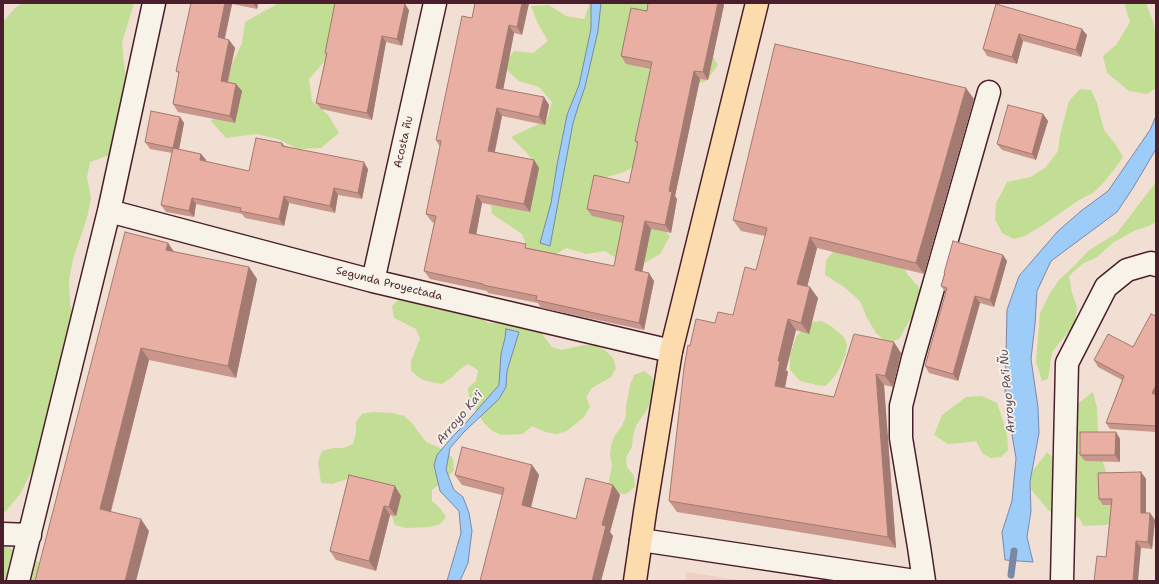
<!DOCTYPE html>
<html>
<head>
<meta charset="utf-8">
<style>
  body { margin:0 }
  #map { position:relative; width:1159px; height:584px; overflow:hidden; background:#f2dfd3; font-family:"Shantell Sans",sans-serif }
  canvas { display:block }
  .frame { position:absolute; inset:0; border:4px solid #4a1f2b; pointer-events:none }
</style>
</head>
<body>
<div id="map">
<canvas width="1159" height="584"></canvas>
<div class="frame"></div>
</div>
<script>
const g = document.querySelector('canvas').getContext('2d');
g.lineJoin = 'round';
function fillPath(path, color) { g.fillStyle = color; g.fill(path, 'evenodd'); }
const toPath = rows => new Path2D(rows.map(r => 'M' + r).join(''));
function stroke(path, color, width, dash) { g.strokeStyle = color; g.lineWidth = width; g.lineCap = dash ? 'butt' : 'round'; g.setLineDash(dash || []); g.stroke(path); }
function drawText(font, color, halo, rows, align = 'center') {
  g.font = font + ' "Shantell Sans",sans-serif'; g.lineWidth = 3.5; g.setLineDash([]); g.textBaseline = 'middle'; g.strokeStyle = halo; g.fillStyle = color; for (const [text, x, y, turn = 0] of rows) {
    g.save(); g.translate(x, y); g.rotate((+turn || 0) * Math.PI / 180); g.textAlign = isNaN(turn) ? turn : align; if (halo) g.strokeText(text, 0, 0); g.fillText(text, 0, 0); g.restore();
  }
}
const built = toPath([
  [686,572,746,581,685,581]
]);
const green = toPath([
  [23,3,134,3,122,43,124,64,128,91,121,151,90,162,87,177,91,198,87,218,73,259,69,280,70,304,75,325,42,451,20,494,6,511,3,512,3,22,15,8],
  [279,3,338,3,335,42,324,62,309,79,312,101,328,115,339,133,321,148,298,149,278,139,256,134,226,138,211,121,224,104,226,83,233,62,242,43,245,22],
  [590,3,659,3,708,49,718,65,706,81,667,94,642,162,624,172,604,178,670,236,660,254,643,264,622,262,605,251,586,254,567,248,548,258,529,253,522,234,492,214,490,195,524,181,539,169,526,152,511,137,547,120,552,102,539,87,519,81,503,67,514,51,533,53,548,41,538,24,531,6,549,5,566,16,584,19],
  [1124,3,1146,3,1154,24,1156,38,1156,88,1147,94,1129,91,1107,73,1103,56,1116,45,1130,22],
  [1080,89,1091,90,1097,103,1104,130,1116,145,1123,157,1116,167,1104,182,1093,193,1079,200,1043,225,1025,236,1014,239,1002,233,995,219,996,203,1007,182,1031,177,1046,167,1058,151,1060,135,1069,101],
  [1156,182,1156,222,1149,226,1134,231,1114,242,1097,257,1082,264,1069,276,1072,293,1077,307,1075,324,1052,352,1048,379,1042,381,1036,362,1040,313,1050,293,1059,280,1073,267,1088,251,1117,233],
  [844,247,902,261,907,274,919,287,921,301,899,339,887,343,876,333,867,318,860,301,844,287,825,275,826,260,833,252],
  [400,298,421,299,428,306,439,309,460,304,488,323,520,320,539,329,545,338,552,347,562,350,584,345,595,345,605,350,613,358,616,368,611,377,592,388,586,397,590,407,584,417,567,431,556,434,545,432,532,426,523,434,501,435,491,430,483,422,469,399,468,388,476,381,478,370,468,364,459,370,451,378,442,384,431,382,421,379,411,371,411,361,420,339,416,329,394,318,392,306],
  [822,321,831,326,844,337,847,345,845,356,840,367,837,373,826,386,817,385,800,381,790,370,790,355,796,337,808,323],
  [644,371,652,377,654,387,648,408,636,426,633,436,632,447,626,457,627,467,634,476,635,487,626,494,615,493,608,485,612,466,610,455,611,445,615,435,622,426,626,416,626,406,630,385,634,375],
  [1093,392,1097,408,1099,453,1105,468,1115,522,1105,525,1083,526,1079,517,1063,522,1048,510,1030,488,1032,472,1047,452,1064,468,1076,405],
  [982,396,997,403,1003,421,1007,434,1008,450,1001,457,991,458,983,454,976,441,961,443,948,444,934,435,942,415,966,397],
  [372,412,393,413,404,416,412,423,426,442,447,451,453,459,454,470,447,478,432,490,432,501,440,508,446,517,439,525,428,527,406,528,395,525,391,514,353,477,332,484,321,483,318,462,322,451,333,448,344,448,353,444,356,433,356,422,362,414],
  [3,545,40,563,37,581,3,581]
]);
const water = toPath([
  [591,3,601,3,598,31,585,87,579,104,573,123,550,246,540,243,551,203,557,165,567,115,579,85,591,29,591,3],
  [1156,116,1156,149,1133,188,1117,212,1051,261,1037,291,1035,324,1031,359,1038,407,1039,433,1030,482,1031,511,1027,537,1033,562,1005,560,1002,532,1012,501,1016,458,1005,395,1007,310,1019,276,1058,231,1081,211,1108,191,1150,130,1156,116],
  [506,329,519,332,507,371,506,387,499,399,464,432,450,448,446,470,454,490,463,497,469,513,472,531,468,563,460,581,447,581,461,533,459,511,440,491,434,465,437,455,453,436,464,425,499,385,501,354,505,338,506,329]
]);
const stream = toPath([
  [1011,575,1014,551]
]);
const minor = toPath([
  [109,211,373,281,671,351],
  [373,281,435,3],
  [3,534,30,535],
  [641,540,915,581],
  [18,581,109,211,154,3],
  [924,581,919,547,901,438,901,406,913,358,989,92],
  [1062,581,1067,363,1106,287,1127,270,1151,263,1156,265]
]);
const major = toPath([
  [635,581,645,512,671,351,757,3]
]);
const wall = toPath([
  [191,3,258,3,257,9,232,4,225,39,229,40,235,48,228,82,236,84,242,91,235,123,178,112,173,104,179,74,176,71],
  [475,3,529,3,522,35,514,33,503,89,544,97,549,105,545,125,502,116,495,152,534,160,539,168,530,212,482,203,476,234,529,248,614,266,623,223,592,216,587,209,629,183,637,144,635,141,651,69,626,64,621,56,647,11,724,5,708,80,700,79,675,196,677,199,671,233,651,229,642,272,654,281,644,330,541,308,538,303,488,293,487,291,430,279,424,271,434,223,432,222,426,214,440,147,436,140,472,18],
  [996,4,1087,35,1081,57,1023,41,1017,64,987,56,983,49],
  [409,10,402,46,386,42,372,120,321,109,316,103,326,55,325,53],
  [974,99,924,274,817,248,807,287,818,298,809,334,796,330,786,370,788,372,785,387,834,397,901,353,893,387,884,385,896,548,677,512,669,501,690,346,715,323,733,315,756,270,765,236,741,231,733,220],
  [1043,114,1048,121,1036,160,1002,150,997,144],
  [180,117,184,123,179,149,201,154,206,160,205,162,249,171,282,143,285,146,368,169,362,199,338,195,335,213,289,203,284,226,245,218,242,214,196,204,194,217,166,212,161,205,172,153,150,149,145,142],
  [168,243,174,252,249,267,257,279,236,378,149,360,111,512,149,531,35,581],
  [1003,255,1007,261,994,307,980,303,958,381,929,373,925,366,946,293,941,286,944,274,944,273],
  [1156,316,1156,432,1110,429,1106,423,1122,380,1098,367,1094,360,1133,347],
  [1116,432,1120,439,1120,462,1085,461,1080,455],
  [532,465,539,475,531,507,576,519,613,485,620,495,610,532,613,536,601,581,502,495,462,485,455,475],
  [1141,472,1146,479,1146,513,1150,513,1155,520,1152,549,1141,548,1106,557,1111,505,1103,505,1099,499],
  [349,475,401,496,396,516,390,515,376,571,336,560,330,551]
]);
const shadedWall = toPath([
  [225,3,232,3,232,4,223,45,218,37],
  [253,3,258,3,257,9],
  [522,3,529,3,522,35,517,27],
  [718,3,723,3,724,5,708,80,703,72],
  [405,4,409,10,402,46,397,39],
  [509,25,514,33,502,96,496,88],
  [1082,29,1087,35,1081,57,1076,50],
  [1019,34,1023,41,1017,64,1012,57],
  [382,36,386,42,372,120,367,113],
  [229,40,235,48,226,88,221,81],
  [694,71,700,79,675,196,677,199,671,233,665,225,669,191],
  [236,84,242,91,235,123,230,116],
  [966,88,974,99,924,274,916,263],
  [544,97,549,105,545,125,539,117],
  [497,108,502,116,493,159,488,151],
  [1043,114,1048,121,1036,160,1032,154],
  [180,117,184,123,178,155,173,148],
  [201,154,206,160,204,167,200,160],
  [534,160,539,168,530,212,524,204],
  [364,162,368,169,362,199,358,193],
  [334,188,338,195,335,213,330,206],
  [477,195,482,203,475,241,469,233],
  [284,196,289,203,284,226,279,219],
  [192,198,196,204,194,217,189,211],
  [645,221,651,229,641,278,635,270],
  [810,237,817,248,805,295,797,284],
  [168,243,176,255,166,250],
  [1003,255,1007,261,994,307,990,300],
  [249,267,257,279,236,378,228,366],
  [649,273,654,281,644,330,639,323],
  [810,287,818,298,809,334,801,323],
  [975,296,980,303,958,381,953,374],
  [788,319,796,330,786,370,788,372,783,397,775,386,778,361],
  [894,342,901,353,893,387,885,376],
  [141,348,149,360,108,521,100,509],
  [876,374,884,385,896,548,888,537],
  [1156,385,1156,399,1152,393],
  [1116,432,1120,439,1120,462,1115,455],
  [532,465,539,475,529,515,522,505],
  [1141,472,1146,479,1146,519,1141,513],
  [613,485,620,495,610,532,613,536,601,581,592,581,602,525],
  [395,486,401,496,396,516,389,507],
  [384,506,390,515,376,571,369,561],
  [1150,513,1155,520,1152,549,1148,542],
  [141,519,149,531,136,581,125,581],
  [1136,541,1141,548,1138,581,1133,581]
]);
const building = toPath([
  [191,3,225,3,218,37,229,40,221,81,236,84,230,116,173,104,179,72,176,71,191,3],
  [335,3,402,3,405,4,397,39,382,36,367,113,316,103,327,53,325,53,335,3],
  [475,3,522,3,517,27,509,25,496,88,544,97,539,117,497,108,488,151,534,160,524,204,477,195,469,233,526,244,525,248,614,266,624,216,587,209,594,175,629,183,638,142,635,141,652,62,621,56,631,8,647,11,648,3,718,3,703,72,694,71,669,191,672,192,665,225,645,221,635,270,649,273,639,323,536,300,537,296,483,285,483,284,424,271,436,216,426,214,441,141,436,140,462,16,472,18,475,3],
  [996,4,1082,29,1076,50,1019,34,1012,57,983,49,996,4],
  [775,44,966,88,916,263,810,237,797,284,810,287,801,323,788,319,778,361,780,361,775,386,834,397,854,334,894,342,885,376,876,374,888,537,669,501,684,368,688,345,690,346,696,319,715,323,718,312,733,315,745,267,756,270,767,228,733,220,775,44],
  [1008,105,1043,114,1032,154,997,144,1008,105],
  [151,111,180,117,173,148,145,142,151,111],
  [256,138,282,143,282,146,364,162,358,193,334,188,330,206,284,196,279,219,240,211,241,208,192,198,189,211,161,205,173,148,201,154,200,160,249,171,256,138],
  [125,232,168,243,166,250,249,267,228,366,141,348,100,509,141,519,125,581,35,581,125,232],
  [953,241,1003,255,990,300,975,296,953,374,925,366,947,288,941,286,945,273,944,273,953,241],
  [1151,314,1156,316,1156,385,1152,393,1156,395,1156,426,1106,423,1124,376,1094,360,1108,334,1133,347,1151,314],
  [1080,432,1116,432,1115,455,1080,455,1080,432],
  [462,447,532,465,522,505,576,519,586,478,613,485,602,525,606,526,592,581,480,581,504,488,455,475,462,447],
  [1141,472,1141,513,1150,513,1148,542,1136,541,1133,581,1094,581,1097,556,1106,557,1112,499,1099,499,1098,473,1141,472],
  [349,475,395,486,389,507,384,506,369,561,330,551,349,475]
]);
const streetNames = [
  ["Acosta ñu",404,142,-77],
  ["Segunda Proyectada",389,284,14]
];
const waterNames = [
  ["Arroyo Pa'i Ñu",1008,391,-95],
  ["Arroyo Ka'i",460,418,-50]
];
fillPath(built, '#efd1c4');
fillPath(green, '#c2dd94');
fillPath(water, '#9dccf8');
stroke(water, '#7c87a6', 1);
stroke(stream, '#7c87a6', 7);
stroke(minor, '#4a1f2b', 25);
stroke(major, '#4a1f2b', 25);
stroke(minor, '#f7f3e8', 22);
stroke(major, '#fcdcac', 22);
fillPath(wall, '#c8968b');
fillPath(shadedWall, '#a27a71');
fillPath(building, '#e8afa2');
stroke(building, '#a27a71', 1);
drawText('11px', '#4a1f2b', '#f7f3e8', streetNames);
drawText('italic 12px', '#5f4a5e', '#f7f3e8', waterNames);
</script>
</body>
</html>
